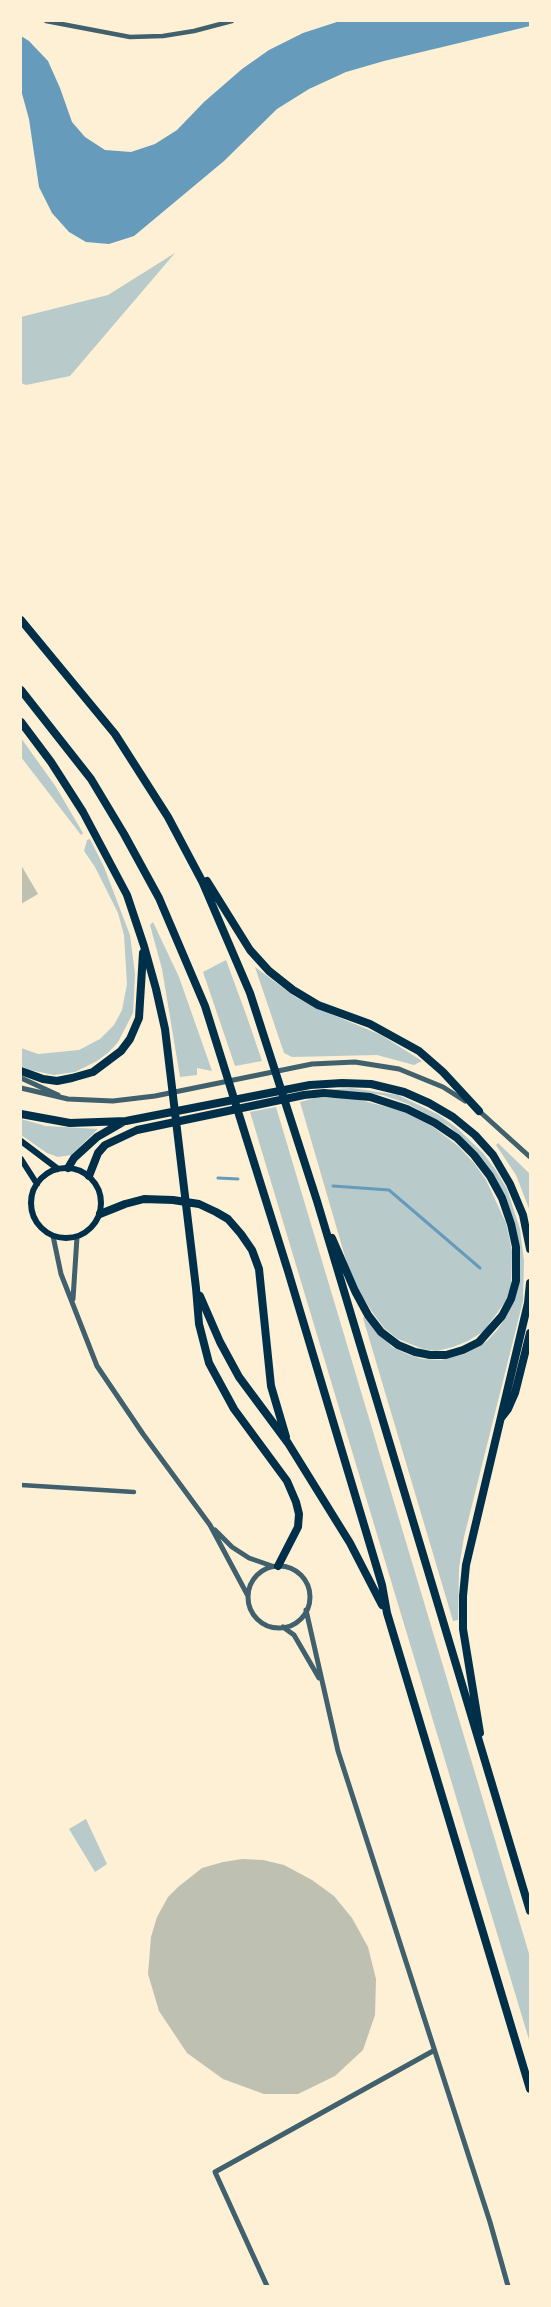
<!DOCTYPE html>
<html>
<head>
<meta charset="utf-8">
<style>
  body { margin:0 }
  #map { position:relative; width:551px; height:2307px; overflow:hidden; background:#fdf0d5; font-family:Manrope,sans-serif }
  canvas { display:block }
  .frame { position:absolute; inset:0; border:22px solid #fdf0d5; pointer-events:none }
</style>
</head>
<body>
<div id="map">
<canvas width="551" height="2307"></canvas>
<div class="frame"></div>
</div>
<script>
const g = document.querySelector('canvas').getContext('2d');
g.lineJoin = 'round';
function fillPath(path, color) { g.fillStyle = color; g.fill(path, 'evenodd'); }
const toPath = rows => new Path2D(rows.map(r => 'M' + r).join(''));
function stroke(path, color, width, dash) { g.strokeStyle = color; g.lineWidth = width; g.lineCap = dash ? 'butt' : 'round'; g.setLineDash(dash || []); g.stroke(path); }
const green = toPath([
  [175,253,70,376,26,385,21,383,21,317,108,295],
  [21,738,56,787,83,833,81,835,21,757],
  [90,839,104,867,130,935,135,974,133,1013,118,1042,109,1052,97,1061,75,1072,54,1075,30,1070,21,1066,21,1048,38,1054,79,1050,100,1039,114,1025,122,1010,127,984,124,935,118,913,95,867,84,851,87,840],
  [153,922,179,977,212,1071,197,1068,197,1075,180,1077,162,969,150,925],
  [226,960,247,1017,262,1061,235,1066,203,972],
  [255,967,294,996,314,1007,381,1035,422,1061,414,1065,377,1055,292,1057,284,1053],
  [351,1088,398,1095,439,1115,457,1128,483,1153,495,1169,507,1189,520,1229,524,1261,523,1301,464,1537,459,1568,458,1620,453,1621,363,1318,364,1317,392,1347,407,1354,422,1359,441,1360,465,1354,487,1341,498,1329,508,1314,519,1284,520,1251,511,1213,466,1142,450,1127,408,1104,383,1095,324,1090],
  [315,1098,352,1098,403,1111,433,1127,458,1146,474,1163,486,1180,506,1223,512,1251,511,1290,507,1299,484,1331,468,1341,453,1347,437,1351,423,1349,398,1339,384,1328,373,1313,360,1293,348,1267,300,1102],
  [276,1107,530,1957,530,2043,250,1112],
  [21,1119,46,1126,98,1129,71,1155,58,1157,47,1153,21,1135],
  [498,1143,530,1174,530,1211,516,1175,496,1145],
  [86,1819,107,1864,95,1872,69,1829]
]);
const water = toPath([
  [340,21,530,21,530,26,384,61,346,72,309,89,277,109,224,161,134,236,109,244,86,242,69,232,52,213,39,187,29,119,21,90,21,36,29,41,48,61,60,88,72,122,85,137,105,150,131,152,155,144,177,130,204,102,242,69,269,50,303,33]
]);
const stream = toPath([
  [218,1178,238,1179],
  [333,1186,389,1190,480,1268]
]);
const building = toPath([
  [21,865,38,894,21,904],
  [242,1859,263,1860,284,1865,312,1880,334,1896,352,1918,368,1947,376,1979,375,2015,363,2050,335,2076,298,2094,264,2094,223,2079,187,2053,159,2011,148,1974,151,1937,157,1917,168,1897,178,1887,202,1868,223,1862]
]);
const minor = toPath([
  [46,21,130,37,163,36,194,31,232,21],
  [21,1485,134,1492]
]);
const tertiary = toPath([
  [21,1078,58,1095],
  [21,1088,68,1099,113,1101,155,1096,312,1064,355,1062,399,1069,443,1087,465,1101],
  [478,1110,530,1157],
  [53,1236,61,1274,97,1366,143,1434,210,1525,248,1596],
  [73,1299,77,1237],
  [215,1530,232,1547,249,1558,272,1566],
  '248 1597a31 31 0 1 1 62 0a31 31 0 1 1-62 0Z',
  [306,1610,338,1751,490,2222,508,2286],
  [283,1627,294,1635,319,1678],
  [267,2286,215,2172,433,2051]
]);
const secondary = toPath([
  [21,1141,58,1169],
  [21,1159,37,1184],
  '31 1203a35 35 0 1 1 70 0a35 35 0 1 1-70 0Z'
]);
const motorway = toPath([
  [21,620,115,734,168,817,202,881,250,993,317,1201,530,1911],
  [21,690,91,779,124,834,159,898,205,1006,288,1271,382,1585,387,1613,530,2089],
  [21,722,51,762,83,812,127,895,144,946,156,989,165,1029,196,1288,199,1324,209,1363,234,1409,287,1481,296,1502,299,1514,298,1527,278,1566],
  [207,881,250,950,269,971,293,990,318,1005,370,1024,419,1051,443,1072,479,1111],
  [21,1071,43,1079,57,1081,72,1078,93,1072,121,1051,130,1039,139,1018,143,953],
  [21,1114,70,1123,126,1121,310,1085,342,1083,371,1084,404,1092,429,1103,453,1117,475,1135,493,1155,510,1184,523,1215,530,1249],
  [68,1168,74,1158,97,1137,123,1122],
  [89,1176,98,1153,105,1145,137,1130,304,1095,324,1093,370,1097,407,1109,435,1123,457,1138,474,1155,490,1176,502,1198,511,1224,516,1247,516,1281,511,1299,502,1316,479,1342,463,1350,446,1355,430,1355,415,1352,398,1345,381,1332,368,1315,355,1291,332,1238],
  [100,1214,125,1204,144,1199,173,1200,199,1204,216,1212,228,1219,241,1234,252,1250,259,1269,271,1386,286,1437],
  [200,1296,220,1342,239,1377,288,1443,350,1543,382,1605],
  [501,1418,508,1409,515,1393,530,1333],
  [480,1733,463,1629,463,1596,466,1565,528,1303,530,1283]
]);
fillPath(green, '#b9caca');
fillPath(water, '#669bbc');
stroke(stream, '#669bbc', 3);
fillPath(building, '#bec0b2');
stroke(minor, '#3f606c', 4.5);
stroke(tertiary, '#3f606c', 5);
stroke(secondary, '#003049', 6);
stroke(motorway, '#003049', 8);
</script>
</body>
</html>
